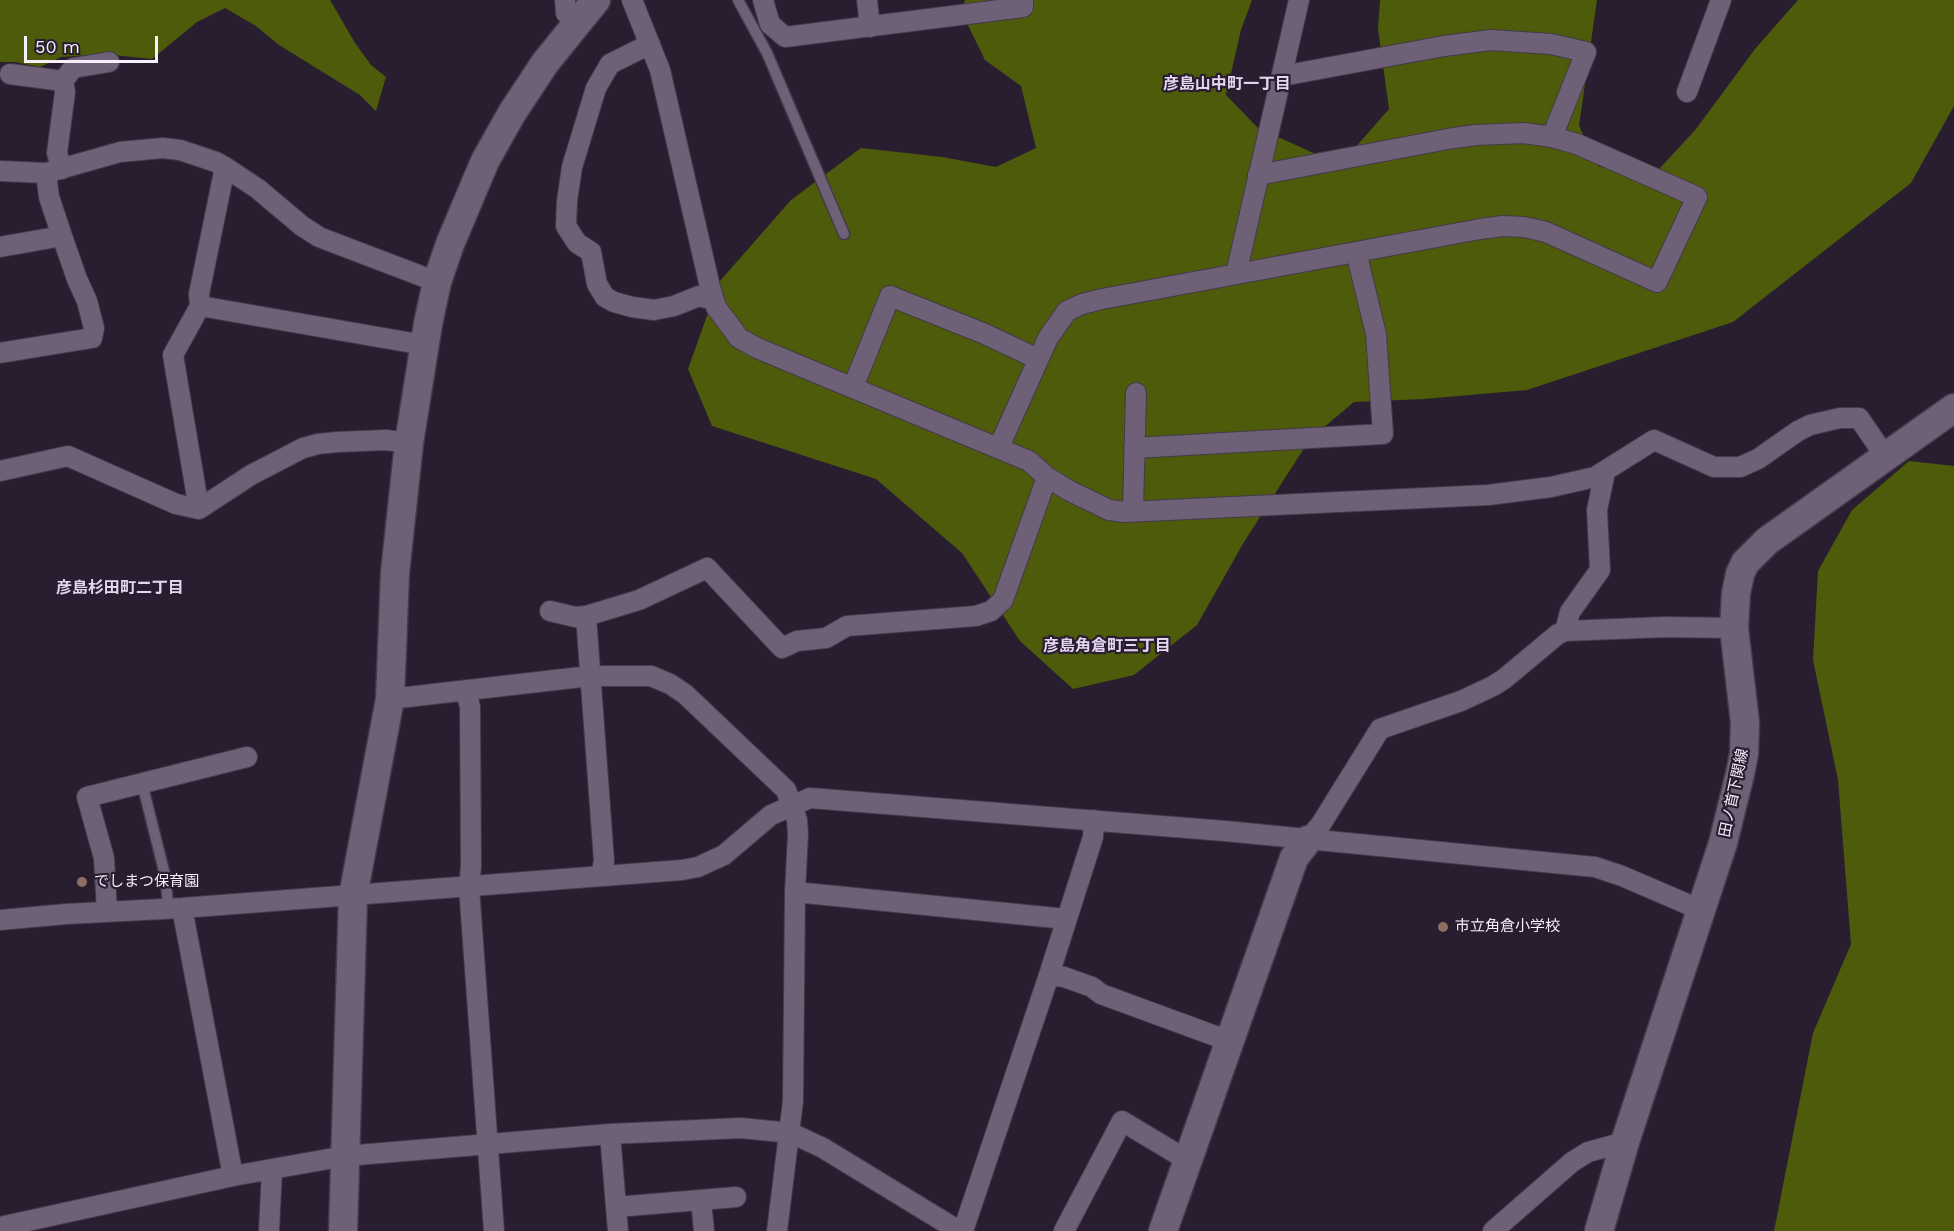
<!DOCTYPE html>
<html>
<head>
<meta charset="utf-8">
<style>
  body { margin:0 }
  #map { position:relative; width:1954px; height:1231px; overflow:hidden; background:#291d30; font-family:"Work Sans",sans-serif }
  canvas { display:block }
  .scale { position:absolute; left:24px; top:36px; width:134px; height:27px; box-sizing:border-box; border:3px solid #f6eefb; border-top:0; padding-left:8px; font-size:18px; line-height:21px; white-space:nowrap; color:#f6eefb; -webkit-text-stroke:4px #291d30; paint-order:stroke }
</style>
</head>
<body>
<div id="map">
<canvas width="1954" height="1231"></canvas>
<div class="scale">50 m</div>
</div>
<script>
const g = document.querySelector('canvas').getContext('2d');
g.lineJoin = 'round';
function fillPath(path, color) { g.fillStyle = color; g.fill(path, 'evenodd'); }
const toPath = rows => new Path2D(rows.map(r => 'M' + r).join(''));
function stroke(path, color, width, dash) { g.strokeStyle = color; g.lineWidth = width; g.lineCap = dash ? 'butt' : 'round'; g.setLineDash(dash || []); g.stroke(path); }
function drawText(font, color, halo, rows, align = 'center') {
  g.font = font + ' "Work Sans","Noto Sans JP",sans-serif'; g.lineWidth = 4.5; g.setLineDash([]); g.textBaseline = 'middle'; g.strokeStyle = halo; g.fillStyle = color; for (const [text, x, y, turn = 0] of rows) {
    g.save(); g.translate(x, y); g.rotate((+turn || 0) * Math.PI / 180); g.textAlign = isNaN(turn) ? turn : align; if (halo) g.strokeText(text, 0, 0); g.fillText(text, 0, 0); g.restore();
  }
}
const forest = toPath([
  [0,0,330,0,355,43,371,65,386,77,376,111,360,95,279,45,256,26,225,8,197,22,152,59,104,54,61,57,40,67,15,62,0,62],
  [965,0,1252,0,1241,30,1226,95,1258,128,1340,165,1389,109,1378,29,1380,0,1597,0,1579,126,1598,166,1649,180,1696,129,1755,49,1798,0,1954,0,1954,106,1911,183,1733,322,1527,390,1424,399,1354,402,1310,439,1244,542,1197,625,1134,675,1073,689,1020,641,962,553,876,479,712,426,688,369,719,282,791,200,861,148,942,157,996,167,1036,148,1021,86,985,60,961,11],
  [1909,461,1954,466,1954,1231,1774,1231,1813,1033,1851,944,1838,780,1813,660,1818,571,1852,510]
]);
const lane = toPath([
  [738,0,767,53,844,234],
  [142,783,166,879,168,909]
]);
const street = toPath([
  [565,0,566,13],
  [632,0,660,70,710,287,716,307,739,338,757,348,1029,461,1047,477,1068,490,1109,510,1125,512,1488,495,1551,487,1595,477,1654,440,1714,467,1740,467,1758,459,1798,431,1810,425,1840,418,1859,418,1885,456],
  [763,0,770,24,785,37,1023,7,1023,0],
  [867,0,870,27],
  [650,44,610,64,596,88,572,167,567,201,566,226,577,243,591,252,597,284,605,297,614,302,632,307,654,310,674,306,699,296,714,300],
  [10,74,63,81],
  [1282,76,1444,46,1491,40,1551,44,1586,52,1552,137],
  [1687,92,1721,0],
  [62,169,57,153,65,92,63,81,73,68,109,62],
  [0,171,46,173,120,152,163,148,180,150,216,162,225,167,258,189,302,226,319,237,437,282],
  [0,247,62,236],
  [1236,274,1299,0],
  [200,306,424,345],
  [0,353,92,338,94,328,87,301,77,279,62,236,49,197,46,173],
  [853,387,890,296,985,334,1038,359],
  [999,447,1048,338,1067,311,1082,304,1102,299,1480,229,1503,226,1524,227,1546,232,1657,282,1697,197,1577,144,1552,137,1524,133,1476,135,1453,138,1258,175],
  [1134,448,1383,434,1376,334,1356,252],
  [0,471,68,456,176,504,199,509,251,475,303,448,318,444,337,442,386,440,409,443],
  [199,509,173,355,200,306,199,294,225,167],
  [1133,511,1136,393],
  [550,611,575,617,586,616,639,600,707,568,782,648,797,641,826,638,847,626,976,616,991,611,1003,600,1047,477],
  [586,616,604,861,601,876],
  [1565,631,1570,612,1600,570,1597,510,1605,472],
  [466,691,470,707,471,866,469,887,494,1231],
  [390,699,590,676,651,676,670,684,685,694,786,790,797,820,798,834,795,892,793,1101,777,1231],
  [1308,840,1321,824,1380,729,1461,701,1493,686,1504,679,1558,634,1565,631,1665,627,1734,628],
  [795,892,1066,919],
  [182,908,233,1176],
  [107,912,104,858,87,797,247,757],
  [0,920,66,914,182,908,682,870,698,867,724,855,771,815,810,798,1225,831,1595,867,1622,876,1701,910],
  [1049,975,1093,837,1094,820],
  [610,1134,618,1231],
  [701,1200,704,1231],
  [616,1207,736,1197],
  [0,1227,233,1176,345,1156,610,1134,741,1128,791,1133,823,1148,959,1231],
  [269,1231,272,1169],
  [963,1231,1049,975,1064,977,1092,987,1101,994,1229,1041],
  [1064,1231,1122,1121,1187,1160],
  [1493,1231,1572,1162,1588,1152,1625,1142]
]);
const secondary = toPath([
  [343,1231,353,896,390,699,395,573,409,443,428,324,437,282,450,244,485,161,512,113,545,63,596,0],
  [1163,1231,1294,858,1308,840],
  [1599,1231,1625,1142,1723,843,1740,774,1744,754,1745,723,1734,628,1736,593,1740,574,1745,563,1767,541,1954,408]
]);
const markers = [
  [82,882,6,"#8d6e63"],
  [1443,927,6,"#8d6e63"]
];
const streetNames = [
  ["田ノ首下関線",1734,793,-78]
];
const poiNames = [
  ["でしまつ保育園",94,882],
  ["市立角倉小学校",1455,927]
];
const neighbourhoodNames = [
  ["彦島山中町一丁目",1227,84],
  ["彦島杉田町二丁目",120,588],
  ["彦島角倉町三丁目",1107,646]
];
fillPath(forest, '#4e5b0a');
stroke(lane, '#433a4a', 13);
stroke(street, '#433a4a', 22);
stroke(secondary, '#433a4a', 31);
stroke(lane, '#6e6077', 10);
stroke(street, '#6e6077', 20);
stroke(secondary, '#6e6077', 28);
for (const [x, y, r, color] of markers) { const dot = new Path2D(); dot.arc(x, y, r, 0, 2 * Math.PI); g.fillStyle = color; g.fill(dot); stroke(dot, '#291d30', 2); }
drawText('15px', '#f6eefb', '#291d30', streetNames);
drawText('15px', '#f6eefb', '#291d30', poiNames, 'left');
drawText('bold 16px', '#e5d5f0', '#291d30', neighbourhoodNames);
</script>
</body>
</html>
